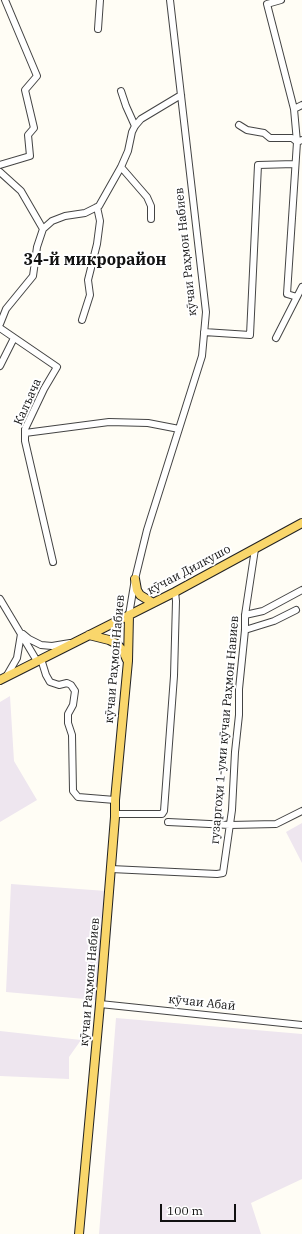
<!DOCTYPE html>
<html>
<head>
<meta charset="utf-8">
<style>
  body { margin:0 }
  #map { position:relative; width:302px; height:1234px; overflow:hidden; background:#fffdf5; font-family:"IBM Plex Serif",serif }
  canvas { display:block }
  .scale { position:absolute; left:160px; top:1204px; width:76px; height:18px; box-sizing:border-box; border:2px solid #111; border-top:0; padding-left:5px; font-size:12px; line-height:14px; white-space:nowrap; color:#111; -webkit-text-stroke:3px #fff; paint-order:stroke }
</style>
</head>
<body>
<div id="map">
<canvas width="302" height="1234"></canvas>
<div class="scale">100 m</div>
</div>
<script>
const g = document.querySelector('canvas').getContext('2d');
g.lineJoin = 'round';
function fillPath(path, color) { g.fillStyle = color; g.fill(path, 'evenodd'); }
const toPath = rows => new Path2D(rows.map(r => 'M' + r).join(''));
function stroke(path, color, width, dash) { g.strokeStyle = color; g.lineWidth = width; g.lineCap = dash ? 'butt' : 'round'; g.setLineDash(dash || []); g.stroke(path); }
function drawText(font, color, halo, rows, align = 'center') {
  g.font = font + ' "IBM Plex Serif",serif'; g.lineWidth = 4; g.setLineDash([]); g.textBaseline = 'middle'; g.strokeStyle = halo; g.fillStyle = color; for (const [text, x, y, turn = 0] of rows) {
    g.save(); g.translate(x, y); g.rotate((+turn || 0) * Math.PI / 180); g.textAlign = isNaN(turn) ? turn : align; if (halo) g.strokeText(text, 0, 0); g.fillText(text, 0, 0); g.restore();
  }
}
const industrial = toPath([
  [10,696,14,761,37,800,0,822,0,702],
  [302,823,302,863,286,832],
  [11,884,106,891,96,1000,6,992],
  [116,1018,302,1034,302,1179,251,1203,261,1234,99,1234],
  [0,1031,81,1040,69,1057,69,1079,0,1076]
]);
const minor = toPath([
  [281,0,267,4,294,109,297,142,287,294,297,297],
  [98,29,100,0],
  [121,91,126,106,135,126],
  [294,109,302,105],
  [239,125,247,130,264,133,270,138,292,138,297,142,302,140],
  [0,165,30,156,28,135,34,128,25,90,37,76,5,0],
  [121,167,147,197,151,206,151,219],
  [0,172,21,191,43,229,37,247,33,276,6,309,0,324],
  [43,229,52,221,65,216,85,213,99,206,121,167,128,151,132,132,135,126,141,119,181,95],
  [82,320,90,295,88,280,97,244,100,221,97,207],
  [0,328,57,367,44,389,25,429,25,441,53,562],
  [204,332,250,335,258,165,295,164],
  [276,338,302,287],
  [0,366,14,338],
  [25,433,109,422,148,423,179,429],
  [0,599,37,661],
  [129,615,135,579,147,530,202,356,206,312,170,0],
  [245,615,263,611,302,590],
  [245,630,274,621,296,610],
  [23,634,29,639,41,645,52,646,70,643],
  [41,659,46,675,50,682,59,685,67,683,71,685,75,691,73,705,68,714,68,723,72,735,73,791,78,797,115,800],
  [6,677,17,658,21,634],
  [115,814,162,814,164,811,174,676,176,601,175,592],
  [168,822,230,825,276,824,302,811],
  [111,869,217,874,223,873,232,810,235,752,239,715,239,689,245,630,245,615,255,549],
  [100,1004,302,1025]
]);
const major = toPath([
  [135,579,137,590,140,595,153,603],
  [89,635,109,640,117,644,123,651,127,660],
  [0,680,175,592,302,523],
  [79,1234,100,1004,115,817,115,800,128,661,129,615]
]);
const streetNames = [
  ["кӯчаи Раҳмон Набиев",186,252,-96],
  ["Калъача",28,402,-66],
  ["кӯчаи Дилкушо",189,570,-28],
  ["кӯчаи Раҳмон Набиев",115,659,-85],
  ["гузаргоҳи 1-уми кӯчаи Раҳмон Навиев",225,730,-85],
  ["кӯчаи Раҳмон Набиев",90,982,-85],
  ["кӯчаи Абаӣ",202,1003,6]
];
const districtNames = [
  ["34-й микрорайон",95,260]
];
fillPath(industrial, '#eee6ef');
stroke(minor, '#444', 8);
stroke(major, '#222', 10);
stroke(minor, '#fff', 6);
stroke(major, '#f9d66b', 8);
drawText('12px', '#111', '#fff', streetNames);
drawText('bold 16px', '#111', '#fff', districtNames);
</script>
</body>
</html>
